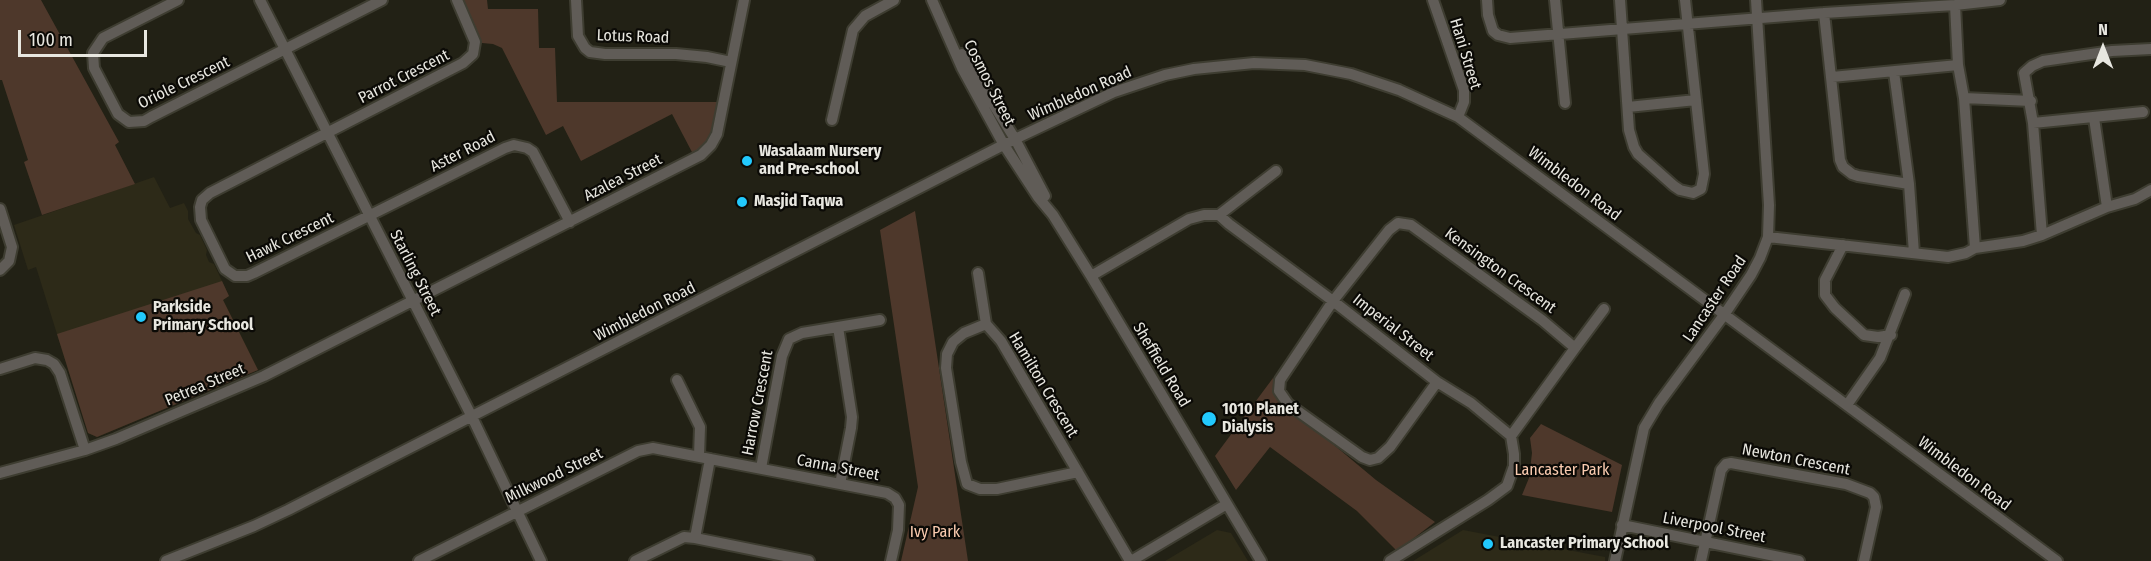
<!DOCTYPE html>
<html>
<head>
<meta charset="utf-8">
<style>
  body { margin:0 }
  #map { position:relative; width:2151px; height:561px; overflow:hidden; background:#222115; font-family:"Fira Sans Condensed",sans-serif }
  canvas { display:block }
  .north { position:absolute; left:2073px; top:18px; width:60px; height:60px; -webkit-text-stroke:4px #0b0a06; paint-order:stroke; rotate:0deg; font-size:16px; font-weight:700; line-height:24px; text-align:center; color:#e8e7e0 }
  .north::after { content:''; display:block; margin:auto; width:21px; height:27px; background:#e8e7e0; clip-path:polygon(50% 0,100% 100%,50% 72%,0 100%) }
  .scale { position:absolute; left:18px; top:30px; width:129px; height:27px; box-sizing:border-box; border:3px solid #e8e7e0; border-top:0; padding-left:8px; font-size:18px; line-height:21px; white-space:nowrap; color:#e8e7e0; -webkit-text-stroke:4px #0b0a06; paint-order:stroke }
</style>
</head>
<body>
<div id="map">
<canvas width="2151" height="561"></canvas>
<div class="north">N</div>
<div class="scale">100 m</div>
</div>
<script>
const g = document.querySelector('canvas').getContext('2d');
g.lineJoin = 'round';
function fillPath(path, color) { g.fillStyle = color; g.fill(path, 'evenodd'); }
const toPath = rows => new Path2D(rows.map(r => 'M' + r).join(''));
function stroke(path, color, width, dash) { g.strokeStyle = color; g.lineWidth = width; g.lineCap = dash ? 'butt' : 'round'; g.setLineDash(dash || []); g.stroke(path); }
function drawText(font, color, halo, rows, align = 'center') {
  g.font = font + ' "Fira Sans Condensed",sans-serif'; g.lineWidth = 4.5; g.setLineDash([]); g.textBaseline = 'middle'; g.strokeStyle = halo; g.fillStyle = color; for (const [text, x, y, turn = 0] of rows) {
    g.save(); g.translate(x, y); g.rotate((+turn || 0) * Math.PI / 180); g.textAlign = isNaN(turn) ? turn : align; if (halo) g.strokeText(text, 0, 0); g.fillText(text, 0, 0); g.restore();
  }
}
const built = toPath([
  [154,177,170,208,184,203,188,211,188,219,196,233,200,235,207,250,206,255,209,262,214,264,229,296,223,300,258,370,97,437,88,433,36,267,28,270,14,225],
  [1217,530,1231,533,1248,561,1165,561],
  [1463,530,1605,557,1605,561,1413,561]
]);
const green = toPath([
  [0,0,41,0,119,142,115,145,135,184,42,215,24,162,28,160,2,80,0,80],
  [462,0,487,0,488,9,538,9,539,48,555,48,557,102,719,102,713,131,708,141,693,154,672,114,581,161,563,126,546,135,502,48,493,44,482,43],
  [915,211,934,335,968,561,901,561,918,487,880,230],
  [222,281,229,296,223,300,258,370,97,437,88,433,57,334],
  [1273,378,1279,399,1376,480,1435,522,1397,551,1357,511,1270,447,1236,490,1215,456],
  [1541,424,1622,465,1612,512,1522,495,1529,478,1532,453,1530,438]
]);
const minor = toPath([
  [178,0,103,38,93,53,94,68,118,114,129,122,144,121,151,117,382,0],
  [260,0,472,417,541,561],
  [457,0,475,42,473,54,463,63,210,193,202,200,200,207,201,220,225,269,235,276,247,276,254,273,505,148,514,145,527,148,533,152,570,222],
  [576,0,578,36,585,48,590,52,605,54,676,54,707,57,731,62],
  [932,0,962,68,1004,145,1038,197,1053,215,1091,276,1261,561],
  [1433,0,1464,90,1464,102,1458,117],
  [1487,0,1488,15,1493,31,1498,35,1510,38,1824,13,1955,5,2000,0],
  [1555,0,1565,103],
  [1620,0,1629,130,1634,147,1638,154,1674,186,1680,190,1693,193,1701,189,1704,174,1685,0],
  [1955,5,1958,65,1964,98,1975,248],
  [1824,13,1840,160,1843,167,1852,174,1858,176,1909,184],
  [962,54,1015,139,1045,196],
  [1894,72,1909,184,1914,253],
  [1832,77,1958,65],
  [1964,98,2031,101],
  [1628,107,1696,100],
  [2094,118,2107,207],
  [832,120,853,30,865,16,894,0],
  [2033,123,2143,112],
  [0,209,12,247,9,261,0,270],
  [1219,215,1276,171],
  [2042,235,2033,123,2024,73,2032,66,2043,61,2112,51,2151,49],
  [1768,237,1948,257,1966,253,1975,248,2023,241,2042,235,2107,207,2135,199,2151,190],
  [1843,245,1825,280,1825,295,1835,308,1864,335,1878,337,1891,335],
  [978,273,986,324],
  [1091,276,1189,219,1204,215,1219,215,1229,224,1333,301,1437,382,1471,403,1511,436,1514,454,1514,466,1507,486,1488,500,1390,561],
  [838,327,852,417,851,428,840,484],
  [1575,348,1604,309],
  [0,369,35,358,47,360,54,364,60,373,85,450],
  [677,380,700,427,699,456],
  [1437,382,1390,447,1378,458,1370,460,1362,457,1288,404,1279,391,1280,380,1333,301,1389,230,1398,223,1411,225,1542,320,1575,348,1511,436],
  [1847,405,1880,358,1905,294],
  [761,468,782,356,789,339,802,333,880,320],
  [1078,472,997,489,980,489,967,484,961,462,946,368,947,354,953,342,964,333,986,324,1001,341,1130,561],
  [0,473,85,450,116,439,264,376,701,155,711,145,717,134,744,0],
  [1622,525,1799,561],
  [695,538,710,459],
  [166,561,254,526,288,510,1015,139,1114,92,1165,75,1194,69,1254,63,1305,65,1351,74,1399,90,1458,117,2057,561],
  [419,561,638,451,653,448,887,493,895,498,899,505,898,530,891,561],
  [635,561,684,537,695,538,809,561],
  [1131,561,1227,504],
  [1615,561,1644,428,1659,403,1724,315,1751,275,1760,258,1768,237,1769,205,1756,0],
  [1701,561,1721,470,1726,464,1731,463,1846,484,1870,493,1874,497,1876,507,1864,561]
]);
const markers = [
  [747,161,6,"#22c9fd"],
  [742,202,6,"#22c9fd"],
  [141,317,6,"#22c9fd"],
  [1209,419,8,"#22c9fd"],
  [1488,544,6,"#22c9fd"]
];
const streetNames = [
  ["Lotus Road",633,37,2],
  ["Hani Street",1465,54,73],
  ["Parrot Crescent",404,77,-27],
  ["Oriole Crescent",184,83,-26],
  ["Cosmos Street",989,83,63],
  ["Wimbledon Road",1080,94,-24],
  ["Aster Road",463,152,-27],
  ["Azalea Street",623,178,-27],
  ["Wimbledon Road",1574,184,37],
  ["Hawk Crescent",290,238,-26],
  ["Kensington Crescent",1500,271,36],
  ["Starling Street",415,273,63],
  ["Lancaster Road",1715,299,-56],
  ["Wimbledon Road",645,312,-27],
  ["Imperial Street",1393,328,38],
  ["Sheffield Road",1161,365,59],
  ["Petrea Street",205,385,-23],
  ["Hamilton Crescent",1043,385,59],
  ["Harrow Crescent",758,403,-79],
  ["Newton Crescent",1796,460,11],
  ["Canna Street",838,468,11],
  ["Wimbledon Road",1964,474,37],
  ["Milkwood Street",554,476,-26],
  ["Liverpool Street",1714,528,11]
];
const poiNames = [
  ["Wasalaam Nursery",759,152],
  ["and Pre-school",759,170],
  ["Masjid Taqwa",754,202],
  ["Parkside",153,308],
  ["Primary School",153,326],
  ["1010 Planet",1222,410],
  ["Dialysis",1222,428],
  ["Lancaster Primary School",1500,544]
];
const parkNames = [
  ["Lancaster Park",1562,471],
  ["Ivy Park",935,533]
];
fillPath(built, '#2d2a18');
fillPath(green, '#4e382b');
stroke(minor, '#3e3d31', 14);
stroke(minor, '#605c57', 10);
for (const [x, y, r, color] of markers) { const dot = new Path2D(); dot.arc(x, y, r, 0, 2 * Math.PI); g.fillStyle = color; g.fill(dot); stroke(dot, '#0b0a06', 2); }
drawText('16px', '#e8e7e0', '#0b0a06', streetNames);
drawText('bold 16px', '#e8e7e0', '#0b0a06', poiNames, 'left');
drawText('16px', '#facbb0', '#0b0a06', parkNames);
</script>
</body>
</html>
